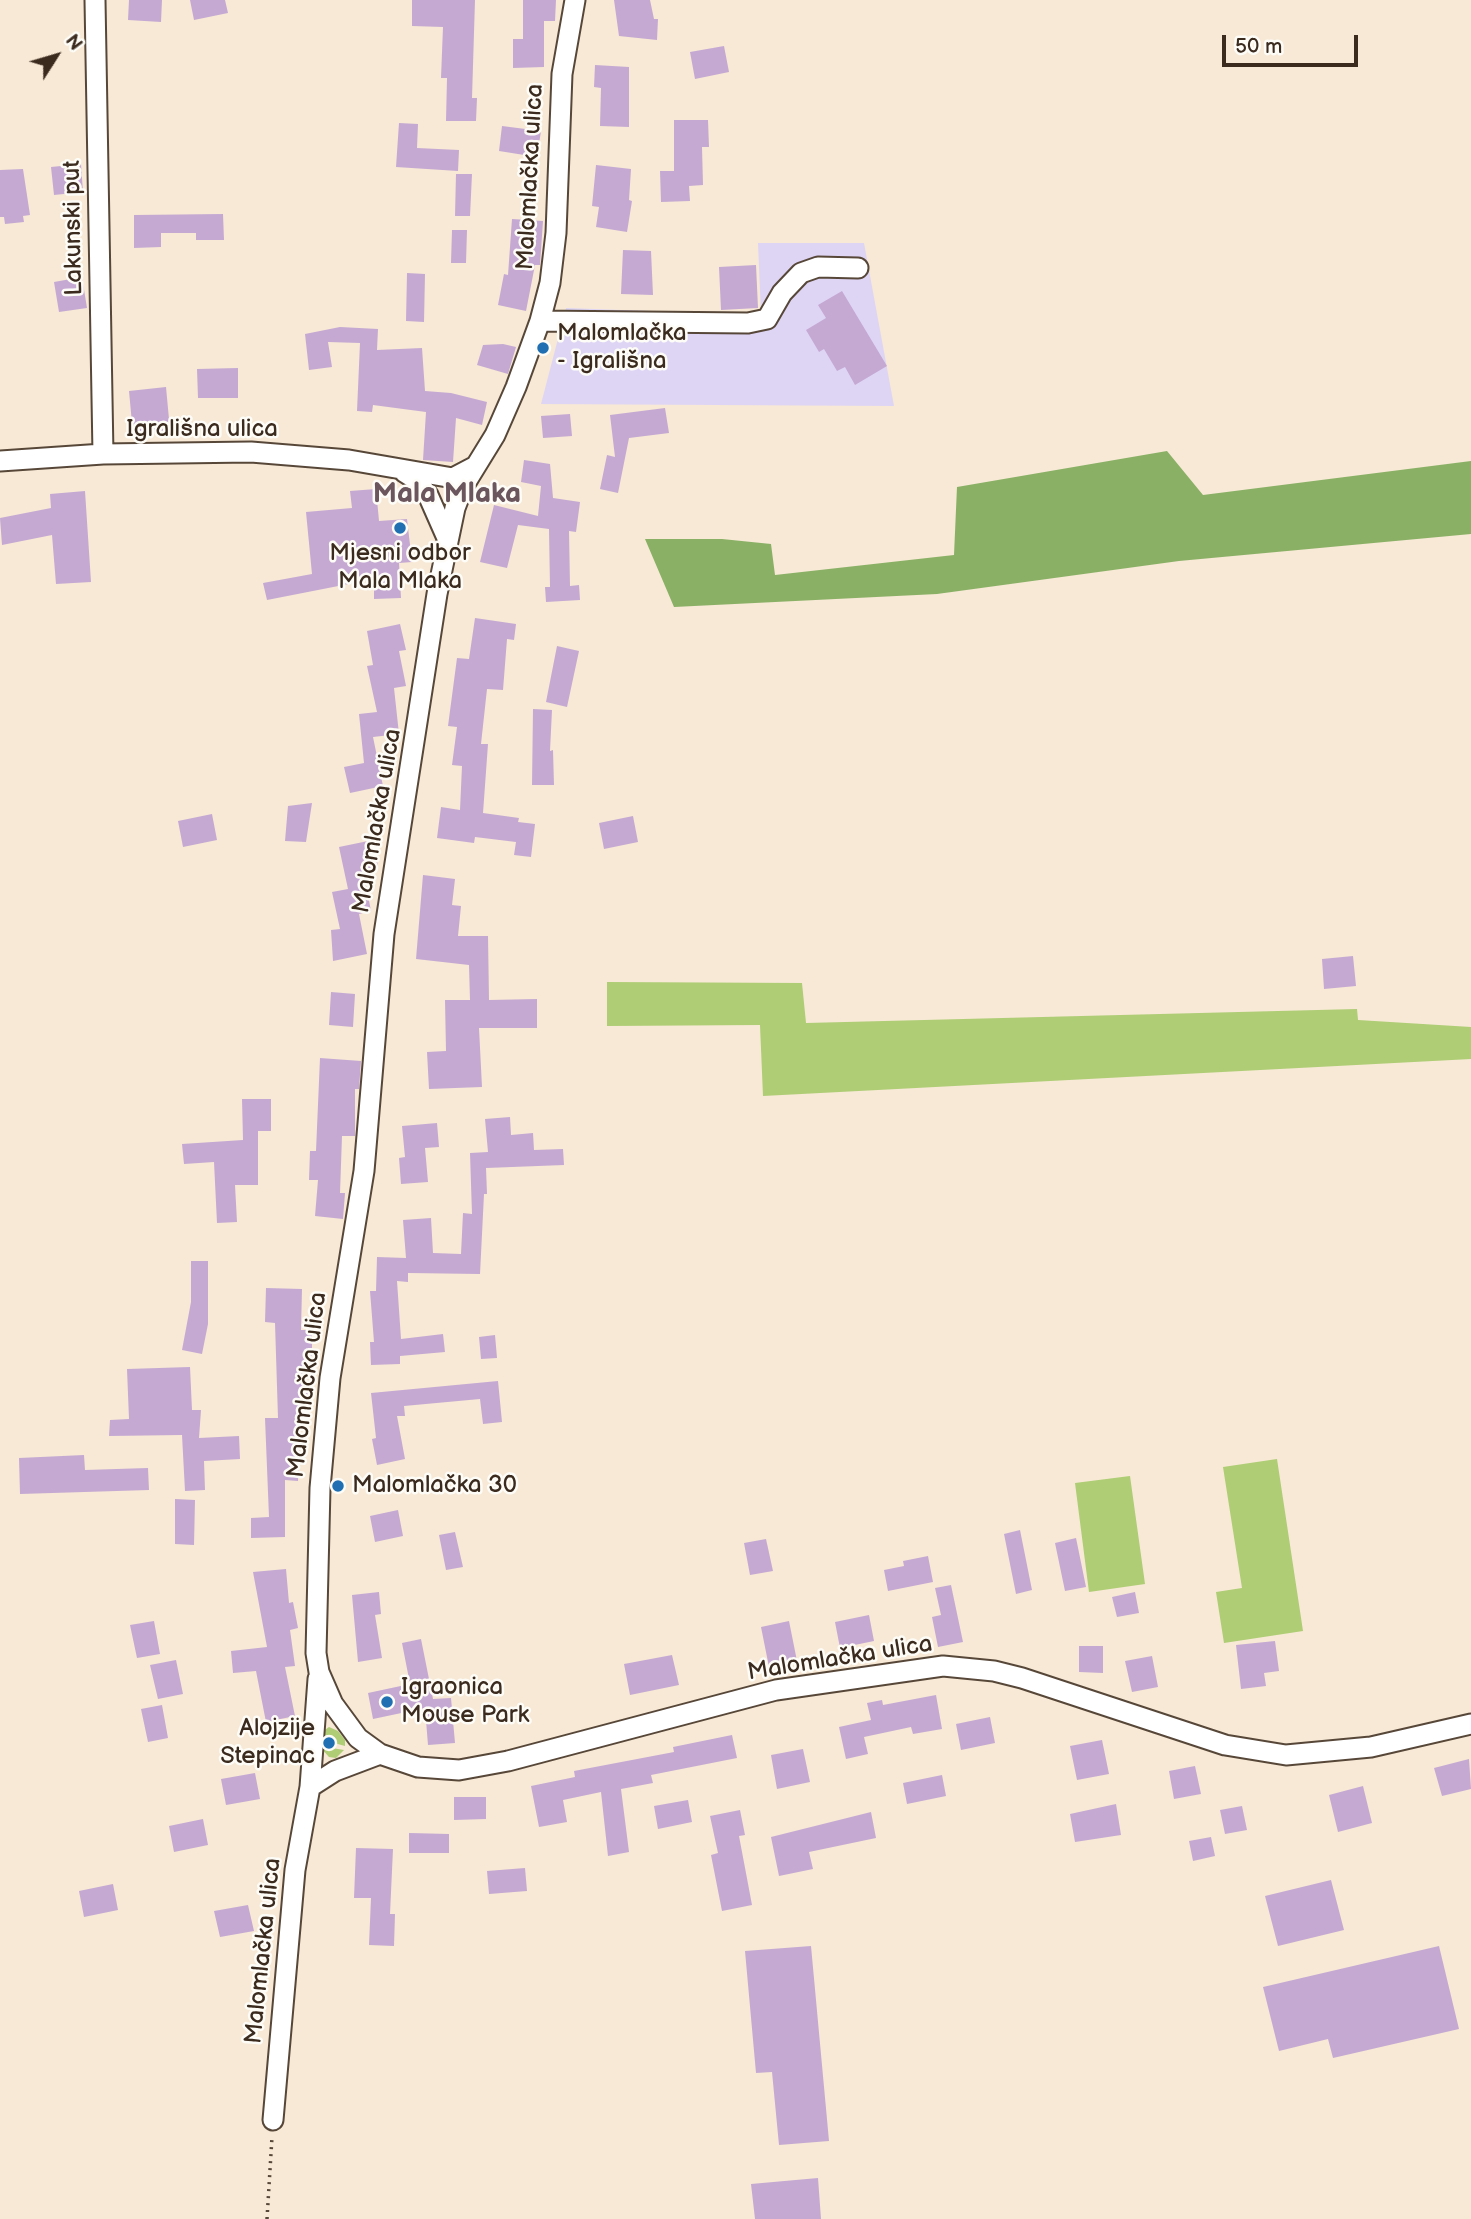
<!DOCTYPE html>
<html>
<head>
<meta charset="utf-8">
<style>
  body { margin:0 }
  #map { position:relative; width:1471px; height:2219px; overflow:hidden; background:#f7e9d5; font-family:"Balsamiq Sans",sans-serif }
  canvas { display:block }
  .north { position:absolute; left:21px; top:21px; width:70px; height:70px; -webkit-text-stroke:5px #fdfcf7; paint-order:stroke; rotate:53deg; font-size:19px; font-weight:700; line-height:28px; text-align:center; color:#3b2a1e }
  .north::after { content:''; display:block; margin:auto; width:24px; height:32px; background:#3b2a1e; clip-path:polygon(50% 0,100% 100%,50% 72%,0 100%) }
  .scale { position:absolute; left:1222px; top:35px; width:136px; height:32px; box-sizing:border-box; border:4px solid #3b2a1e; border-top:0; padding-left:9px; font-size:21px; line-height:24px; white-space:nowrap; color:#3b2a1e; -webkit-text-stroke:5px #fdfcf7; paint-order:stroke }
</style>
</head>
<body>
<div id="map">
<canvas width="1471" height="2219"></canvas>
<div class="north">N</div>
<div class="scale">50 m</div>
</div>
<script>
const g = document.querySelector('canvas').getContext('2d');
g.lineJoin = 'round';
function fillPath(path, color) { g.fillStyle = color; g.fill(path, 'evenodd'); }
const toPath = rows => new Path2D(rows.map(r => 'M' + r).join(''));
function stroke(path, color, width, dash) { g.strokeStyle = color; g.lineWidth = width; g.lineCap = dash ? 'butt' : 'round'; g.setLineDash(dash || []); g.stroke(path); }
function drawText(font, color, halo, rows, align = 'center') {
  g.font = font + ' "Balsamiq Sans",sans-serif'; g.lineWidth = 5; g.setLineDash([]); g.textBaseline = 'middle'; g.strokeStyle = halo; g.fillStyle = color; for (const [text, x, y, turn = 0] of rows) {
    g.save(); g.translate(x, y); g.rotate((+turn || 0) * Math.PI / 180); g.textAlign = isNaN(turn) ? turn : align; if (halo) g.strokeText(text, 0, 0); g.fillText(text, 0, 0); g.restore();
  }
}
const built = toPath([
  [758,243,864,243,894,406,541,404,566,308,761,315]
]);
const green = toPath([
  [607,982,802,983,806,1023,1357,1009,1358,1020,1471,1027,1471,1059,763,1096,760,1025,607,1026],
  [1277,1459,1303,1631,1224,1643,1216,1592,1242,1588,1223,1467],
  [1130,1476,1145,1584,1089,1592,1075,1483],
  [329,1727,338,1731,345,1740,345,1746,327,1741,326,1747,344,1750,336,1758,329,1757,321,1748,322,1732]
]);
const forest = toPath([
  [1167,451,1203,495,1471,461,1471,534,1179,561,937,594,674,607,645,539,722,539,771,544,775,575,954,555,957,487]
]);
const building = toPath([
  [129,0,162,0,161,22,128,20],
  [190,0,225,0,228,13,194,20],
  [412,0,475,0,472,98,477,98,476,121,446,121,447,78,441,78,443,27,412,26],
  [523,0,556,0,555,21,544,21,544,67,513,68,513,39,523,39],
  [614,0,650,0,654,19,658,19,657,40,619,36],
  [724,46,729,72,695,79,690,52],
  [595,65,629,67,629,127,600,126,601,88,594,87],
  [674,120,708,120,709,147,702,147,703,185,689,186,690,201,661,202,660,171,674,171],
  [399,123,418,124,417,148,459,150,458,171,396,167],
  [502,126,541,131,537,157,499,151],
  [81,164,83,192,54,195,51,167],
  [596,165,631,169,629,200,632,201,627,232,596,227,599,207,592,206],
  [23,169,30,215,23,216,24,222,5,224,4,217,0,217,0,170],
  [456,174,472,174,470,216,455,216],
  [223,214,224,240,196,240,196,233,161,233,161,247,134,248,134,215],
  [512,219,543,221,540,265,535,265,526,311,498,305,504,274,508,275],
  [452,230,467,230,466,263,451,263],
  [623,250,651,251,653,295,621,294],
  [756,265,758,308,721,310,719,267],
  [407,273,425,274,424,322,406,321],
  [82,277,87,308,59,312,54,282],
  [842,291,887,366,855,385,845,367,837,371,824,349,819,352,806,330,826,318,818,305],
  [340,327,378,329,377,350,422,348,425,391,451,393,487,402,482,425,456,418,453,462,423,460,426,412,373,405,372,412,357,411,360,343,328,342,332,367,309,370,305,334],
  [503,344,516,347,508,374,477,365,483,345],
  [238,368,238,398,198,398,197,369],
  [166,387,170,430,133,434,129,391],
  [665,408,669,433,629,438,618,493,600,489,607,455,615,457,610,415],
  [570,414,572,436,543,438,541,416],
  [524,460,550,464,553,498,580,502,576,532,569,531,570,586,579,585,580,600,546,602,545,587,550,587,549,529,518,525,507,568,480,562,494,505,538,516,541,486,521,482],
  [376,489,379,521,407,519,412,562,399,563,401,598,374,599,374,579,267,600,263,583,312,574,306,512,352,508,350,491],
  [85,491,91,582,56,584,52,535,2,545,0,518,51,508,50,494],
  [475,618,516,624,514,640,507,639,503,690,487,689,481,744,488,744,483,813,519,818,518,822,535,824,531,857,514,855,516,842,475,837,474,843,437,838,441,807,460,810,462,766,452,765,457,727,448,726,457,658,469,659],
  [400,624,406,650,399,651,406,686,394,688,399,734,373,737,383,786,350,793,344,767,364,763,359,714,377,712,367,666,373,665,367,631],
  [557,646,579,651,567,707,546,702],
  [533,709,552,710,550,751,553,750,554,785,532,785],
  [312,803,306,842,285,841,288,806],
  [212,814,217,840,183,847,178,821],
  [633,816,638,842,604,849,599,823],
  [373,840,378,866,363,870,371,911,359,914,367,954,333,961,331,930,340,929,332,892,348,889,339,847],
  [423,875,455,879,452,905,461,906,458,936,488,936,489,1000,537,999,537,1028,479,1028,482,1087,429,1089,427,1052,446,1051,445,1000,470,1000,469,965,416,959],
  [1353,956,1356,986,1324,989,1322,959],
  [331,992,355,994,353,1027,329,1025],
  [320,1058,361,1061,359,1089,355,1089,355,1136,342,1136,340,1193,345,1193,343,1219,315,1216,318,1180,309,1180,310,1151,316,1151],
  [242,1099,271,1099,271,1131,258,1131,258,1185,235,1185,237,1222,217,1223,214,1162,184,1164,182,1144,243,1140],
  [510,1117,511,1135,533,1133,534,1150,563,1149,564,1165,486,1168,487,1194,484,1194,480,1274,408,1273,408,1282,397,1281,401,1339,443,1334,445,1352,400,1356,400,1364,371,1365,370,1342,374,1342,370,1291,376,1291,377,1257,406,1258,403,1220,431,1218,433,1253,461,1254,463,1213,472,1214,470,1153,488,1152,485,1119],
  [437,1123,439,1147,425,1148,428,1182,401,1184,399,1158,405,1157,402,1126],
  [191,1261,208,1261,208,1324,202,1354,182,1350,191,1302],
  [266,1288,302,1289,301,1330,312,1330,312,1356,306,1356,308,1405,301,1405,298,1481,285,1480,285,1537,251,1538,251,1518,269,1517,265,1418,278,1418,275,1323,265,1322],
  [495,1335,497,1358,481,1359,479,1337],
  [190,1367,192,1410,201,1410,199,1438,239,1436,240,1459,204,1461,205,1490,185,1491,182,1435,109,1436,110,1420,129,1419,127,1369],
  [498,1381,502,1422,483,1424,480,1399,404,1406,405,1416,397,1416,405,1459,377,1465,372,1439,376,1438,371,1393],
  [84,1455,85,1470,148,1468,149,1490,20,1494,19,1458],
  [175,1499,195,1500,194,1545,175,1544],
  [398,1510,403,1536,375,1542,370,1516],
  [1020,1530,1032,1590,1016,1594,1004,1534],
  [455,1532,463,1567,446,1570,439,1535],
  [1076,1538,1086,1587,1065,1591,1055,1543],
  [766,1539,773,1571,750,1575,744,1543],
  [928,1556,933,1582,888,1591,884,1570,904,1566,903,1561],
  [286,1569,289,1603,293,1602,298,1628,290,1630,295,1666,285,1667,295,1716,266,1722,256,1671,233,1673,231,1651,267,1647,253,1572],
  [951,1585,963,1642,938,1647,932,1617,941,1615,935,1588],
  [379,1592,381,1614,375,1615,382,1658,358,1662,352,1595],
  [1135,1592,1139,1613,1117,1617,1112,1597],
  [869,1615,874,1641,840,1648,835,1622],
  [154,1621,160,1654,137,1658,130,1625],
  [789,1621,797,1661,769,1667,761,1627],
  [421,1639,433,1699,451,1698,455,1743,428,1745,425,1708,373,1719,368,1693,410,1684,402,1643],
  [1275,1641,1279,1671,1264,1673,1266,1686,1241,1689,1236,1645],
  [1079,1646,1103,1646,1103,1673,1079,1672],
  [672,1655,679,1685,630,1695,624,1664],
  [1152,1656,1158,1687,1132,1692,1125,1661],
  [176,1660,183,1694,158,1699,150,1665],
  [936,1695,942,1729,913,1734,911,1727,864,1737,868,1754,846,1759,839,1727,871,1720,867,1703,882,1700,883,1705],
  [162,1705,168,1738,148,1742,141,1709],
  [990,1717,995,1743,961,1750,956,1724],
  [732,1735,737,1758,651,1775,653,1783,621,1789,629,1852,608,1856,601,1792,563,1800,567,1822,539,1827,531,1786,575,1777,574,1771,674,1752,673,1747],
  [1102,1740,1109,1774,1077,1780,1070,1746],
  [803,1749,810,1782,777,1789,771,1755],
  [1469,1759,1471,1789,1442,1796,1434,1768],
  [1195,1766,1201,1794,1174,1799,1169,1771],
  [255,1773,260,1799,226,1805,221,1779],
  [942,1775,946,1796,907,1804,903,1783],
  [1363,1786,1372,1823,1338,1832,1329,1795],
  [454,1797,486,1797,486,1819,454,1820],
  [688,1800,692,1822,658,1829,654,1806],
  [1116,1804,1121,1835,1075,1842,1070,1814],
  [1242,1806,1247,1830,1225,1834,1220,1810],
  [740,1810,745,1835,739,1836,752,1905,722,1911,711,1855,718,1853,710,1816],
  [871,1812,876,1838,809,1852,813,1869,779,1876,771,1837],
  [203,1819,208,1845,174,1852,169,1826],
  [409,1833,449,1834,449,1853,409,1853],
  [1211,1837,1215,1856,1193,1861,1189,1841],
  [356,1848,393,1849,390,1914,395,1914,394,1946,369,1945,371,1898,354,1898],
  [525,1868,527,1891,489,1894,487,1871],
  [1331,1880,1344,1930,1278,1946,1265,1896],
  [113,1884,118,1910,84,1917,79,1891],
  [248,1905,254,1931,220,1937,214,1911],
  [811,1946,829,2141,779,2145,772,2072,756,2073,745,1951],
  [1439,1946,1459,2029,1333,2058,1328,2039,1279,2051,1263,1987],
  [818,2178,821,2219,755,2219,751,2184]
]);
const path = toPath([
  [267,2219,272,2137]
]);
const minor = toPath([
  [95,0,103,454],
  [575,0,562,74,556,233,550,283,540,321,516,387,495,435,463,487,455,508,437,594,384,934,364,1171,330,1378,320,1488,316,1653,319,1672,333,1704,358,1738,380,1754,418,1767,459,1770,508,1761,776,1690,943,1666,994,1671,1022,1678,1225,1745,1286,1755,1371,1747,1471,1724],
  [540,321,748,323,767,319,782,293,801,273,818,267,858,268],
  [0,461,103,454,251,452,349,460,453,478,474,467],
  [404,472,415,479,428,495,447,538],
  [310,1787,335,1771,380,1754],
  [273,2120,295,1870,310,1787,318,1679]
]);
const markers = [
  [543,348,7,"#1f6fb2"],
  [400,528,7,"#1f6fb2"],
  [338,1486,7,"#1f6fb2"],
  [387,1702,7,"#1f6fb2"],
  [329,1743,7,"#1f6fb2"]
];
const streetNames = [
  ["Malomlačka ulica",531,177,-87],
  ["Lakunski put",74,228,-91],
  ["Igrališna ulica",202,430],
  ["Malomlačka ulica",378,821,-80],
  ["Malomlačka ulica",308,1385,-83],
  ["Malomlačka ulica",840,1659,-9],
  ["Malomlačka ulica",264,1951,-84]
];
const poiNames = [
  ["Malomlačka",557,334],
  ["- Igrališna",557,362],
  ["Mjesni odbor",400,554,"center"],
  ["Mala Mlaka",400,582,"center"],
  ["Malomlačka 30",352,1486],
  ["Igraonica",401,1688],
  ["Mouse Park",401,1716],
  ["Alojzije",315,1729,"right"],
  ["Stepinac",315,1757,"right"]
];
const quarterNames = [
  ["Mala Mlaka",447,495]
];
fillPath(built, '#ded5f5');
fillPath(green, '#aecd75');
fillPath(forest, '#8ab066');
fillPath(building, '#c5a9d3');
stroke(minor, '#574739', 23);
stroke(path, '#574739', 3.5, [2, 5]);
stroke(minor, '#fff', 19);
for (const [x, y, r, color] of markers) { const dot = new Path2D(); dot.arc(x, y, r, 0, 2 * Math.PI); g.fillStyle = color; g.fill(dot); stroke(dot, '#fdfcf7', 2.5); }
drawText('24px', '#3b2a1e', '#fdfcf7', streetNames);
drawText('24px', '#3b2a1e', '#fdfcf7', poiNames, 'left');
drawText('bold 28px', '#6b565d', '#fdfcf7', quarterNames);
</script>
</body>
</html>
